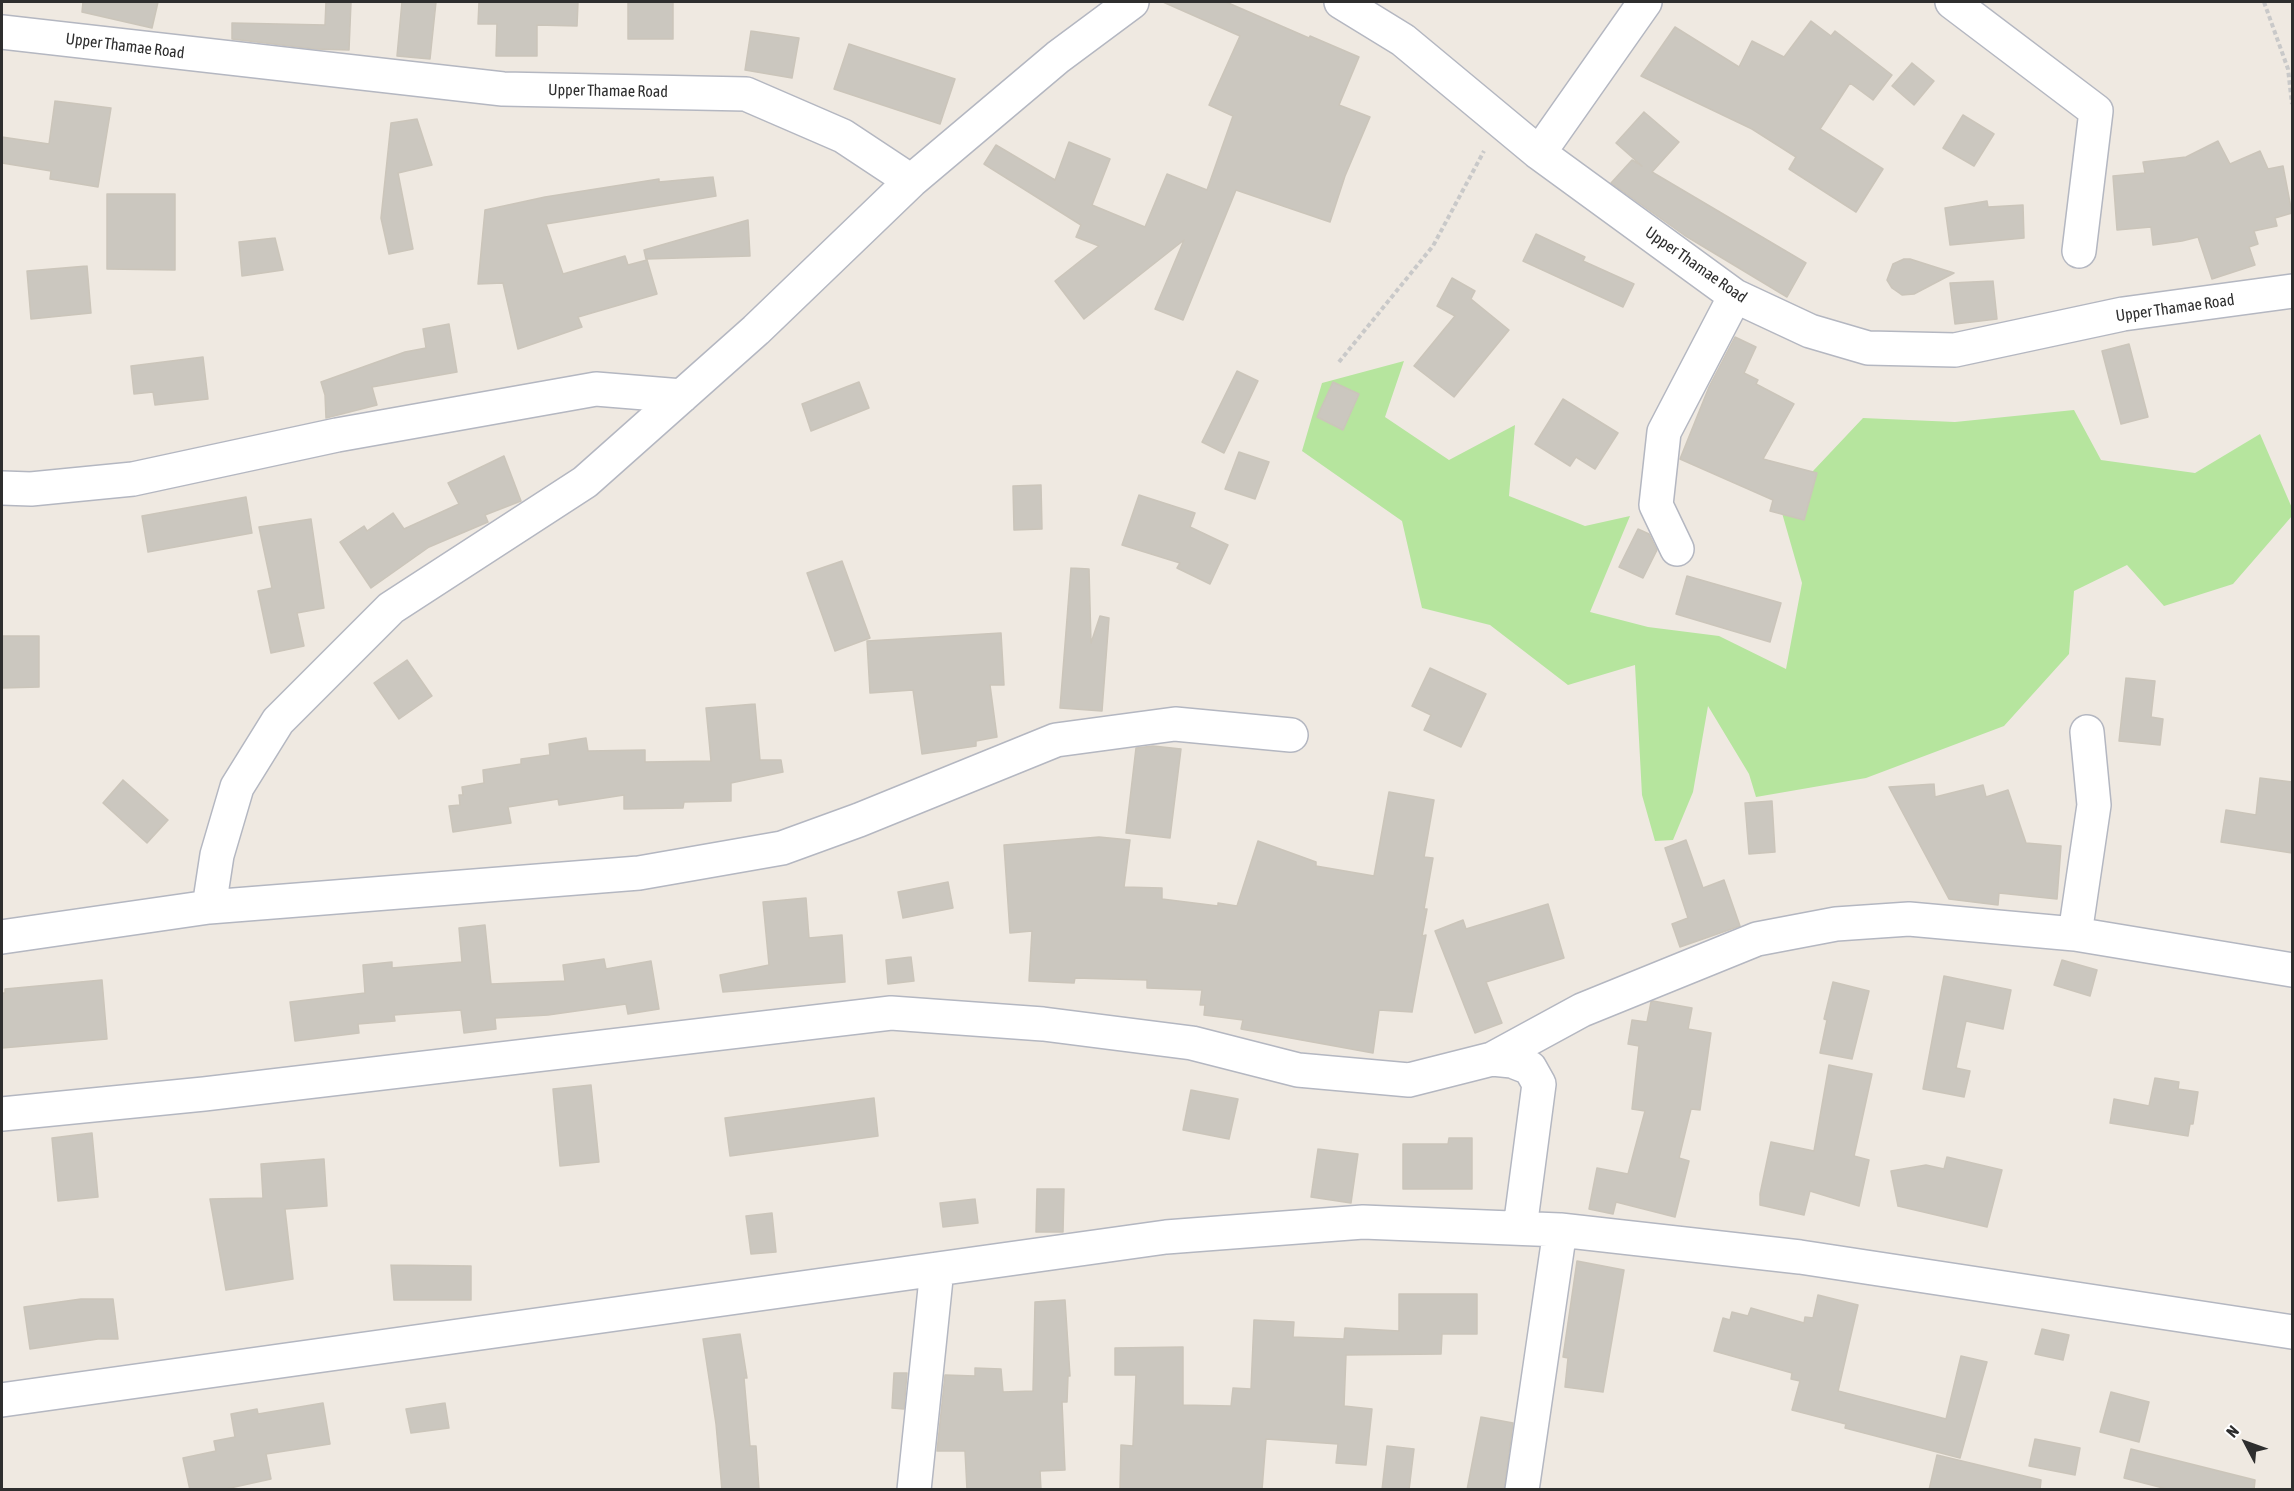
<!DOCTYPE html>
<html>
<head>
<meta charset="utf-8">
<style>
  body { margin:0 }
  #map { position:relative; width:2294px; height:1491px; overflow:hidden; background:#efe9e1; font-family:"Asap Condensed",sans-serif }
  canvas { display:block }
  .frame { position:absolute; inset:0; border:3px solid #2e2e2e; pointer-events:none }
  .north { position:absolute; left:2216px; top:1413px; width:60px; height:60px; -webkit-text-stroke:4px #fff; paint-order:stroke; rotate:311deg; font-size:16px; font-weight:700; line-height:24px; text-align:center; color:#2e2e2e }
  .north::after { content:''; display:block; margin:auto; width:21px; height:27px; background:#2e2e2e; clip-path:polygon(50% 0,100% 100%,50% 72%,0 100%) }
</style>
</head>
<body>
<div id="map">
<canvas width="2294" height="1491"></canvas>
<div class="frame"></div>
<div class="north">N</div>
</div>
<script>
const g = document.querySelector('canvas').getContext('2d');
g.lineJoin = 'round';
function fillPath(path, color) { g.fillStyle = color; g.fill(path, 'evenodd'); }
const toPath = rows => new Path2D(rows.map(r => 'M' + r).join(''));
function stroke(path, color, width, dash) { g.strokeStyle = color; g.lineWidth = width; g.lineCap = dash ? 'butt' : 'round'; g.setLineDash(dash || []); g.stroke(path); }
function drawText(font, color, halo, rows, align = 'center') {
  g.font = font + ' "Asap Condensed",sans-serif'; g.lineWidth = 6; g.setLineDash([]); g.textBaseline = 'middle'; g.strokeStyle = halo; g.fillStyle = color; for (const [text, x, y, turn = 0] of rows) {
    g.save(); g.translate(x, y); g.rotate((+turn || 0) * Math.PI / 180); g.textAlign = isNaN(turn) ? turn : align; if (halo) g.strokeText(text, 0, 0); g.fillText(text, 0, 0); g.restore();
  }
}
const green = toPath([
  [1404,361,1385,417,1449,460,1515,425,1509,496,1585,526,1630,516,1590,612,1648,627,1719,636,1786,669,1802,583,1780,506,1863,418,1955,422,2074,410,2101,460,2195,473,2260,434,2292,508,2292,516,2233,584,2164,606,2127,565,2074,591,2069,654,2004,726,1866,778,1756,797,1749,774,1708,706,1693,792,1673,840,1655,841,1642,795,1635,665,1568,685,1490,625,1422,608,1402,521,1302,451,1322,383]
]);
const building = toPath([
  [83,2,158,2,152,28,82,12,83,2],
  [326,2,351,2,349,50,315,49,232,39,232,23,325,25,326,2],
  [402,2,436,2,430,59,397,56,402,2],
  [479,2,578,2,577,26,537,25,537,56,496,56,497,24,478,24,479,2],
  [628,2,673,2,673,39,628,39,628,2],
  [1163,2,1226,2,1309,38,1310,36,1359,57,1339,105,1370,117,1345,176,1330,222,1236,190,1183,320,1155,309,1184,240,1084,319,1055,281,1099,246,1076,237,1081,225,984,164,996,145,1055,180,1069,142,1110,159,1092,205,1145,227,1167,174,1207,190,1233,116,1209,105,1240,36,1163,2],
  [1811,21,1831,36,1835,31,1892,75,1873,100,1850,83,1820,129,1883,169,1856,212,1789,169,1796,157,1752,129,1641,76,1675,27,1739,67,1752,41,1784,57,1811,21],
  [751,31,799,38,792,78,745,70,751,31],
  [849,44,955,79,940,124,834,89,849,44],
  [1912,63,1934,81,1914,105,1892,86,1912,63],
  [55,101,111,108,98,187,50,179,51,171,2,163,2,137,49,144,55,101],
  [1644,112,1679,142,1652,172,1806,263,1787,297,1684,235,1611,183,1632,160,1642,166,1616,143,1644,112],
  [1963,115,1994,134,1974,166,1943,148,1963,115],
  [417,119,432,165,398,173,413,249,389,254,381,218,391,123,417,119],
  [2218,141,2230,164,2260,151,2268,169,2283,166,2292,213,2275,218,2277,226,2254,231,2258,244,2249,247,2255,265,2212,279,2198,237,2182,241,2153,245,2151,227,2117,230,2113,176,2145,173,2143,162,2186,157,2218,141],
  [713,177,716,196,546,224,563,274,625,256,628,265,647,260,657,294,578,317,582,327,518,349,503,283,478,284,485,210,545,197,659,179,659,182,713,177],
  [107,194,175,194,175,270,107,269,107,194],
  [1987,201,1988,207,2023,205,2024,238,1950,245,1945,208,1987,201],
  [748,220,750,256,646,259,644,250,748,220],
  [1536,234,1585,257,1583,261,1634,284,1623,307,1523,261,1536,234],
  [275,238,283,270,242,276,239,242,275,238],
  [1904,259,1910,259,1954,273,1914,294,1902,295,1892,288,1887,280,1893,264,1904,259],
  [87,266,91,313,31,319,27,271,87,266],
  [1452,278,1475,291,1471,299,1509,330,1454,397,1414,366,1455,316,1437,306,1452,278],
  [1993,281,1997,319,1955,324,1950,283,1993,281],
  [449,324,457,372,372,387,377,405,326,418,325,395,321,382,405,352,426,348,423,329,449,324],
  [1735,337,1756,347,1744,373,1758,380,1756,384,1794,404,1763,459,1817,473,1804,520,1770,511,1773,500,1680,459,1709,387,1735,337],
  [2129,344,2148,417,2121,424,2102,351,2129,344],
  [203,357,208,399,155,405,153,392,134,394,131,366,203,357],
  [1237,371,1258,381,1224,453,1202,442,1237,371],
  [859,382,869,408,811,431,802,404,859,382],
  [1333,382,1359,394,1343,430,1317,417,1333,382],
  [1563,399,1618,433,1595,469,1576,457,1570,466,1535,444,1563,399],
  [1239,452,1269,462,1255,499,1225,489,1239,452],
  [504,456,521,501,485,515,488,522,429,547,371,588,340,542,364,526,367,531,393,513,404,529,459,504,448,483,504,456],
  [1041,485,1042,529,1014,530,1013,486,1041,485],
  [1139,495,1195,513,1190,527,1228,545,1210,584,1177,568,1180,563,1122,545,1139,495],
  [246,497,252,533,148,552,142,516,246,497],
  [311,519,324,608,297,613,304,646,271,653,258,591,272,588,259,527,311,519],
  [1638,529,1649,534,1657,550,1643,578,1619,567,1638,529],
  [842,561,870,638,835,651,807,573,842,561],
  [1071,568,1089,569,1091,643,1100,616,1109,618,1102,711,1060,708,1071,568],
  [1687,576,1781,603,1770,642,1676,614,1687,576],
  [1001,633,1004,685,990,685,997,737,976,741,976,746,922,754,913,690,870,693,867,641,1001,633],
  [2,636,39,636,39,687,2,688,2,636],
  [407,660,432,696,399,719,374,683,407,660],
  [1430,668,1486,694,1461,747,1424,730,1431,715,1412,706,1430,668],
  [2126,678,2155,681,2151,717,2163,719,2160,745,2119,741,2126,678],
  [755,704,760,760,781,760,783,772,731,783,731,801,684,802,683,808,624,809,624,795,559,805,558,799,508,807,511,823,453,832,449,806,460,805,459,795,463,795,462,787,484,783,483,770,521,764,521,759,550,755,549,744,586,738,588,751,645,750,645,762,711,761,706,708,755,704],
  [1153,746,1181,749,1170,838,1126,833,1136,748,1153,746],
  [2260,778,2292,782,2292,853,2221,842,2226,810,2256,815,2260,778],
  [123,780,168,820,147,843,103,803,123,780],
  [1934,784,1935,797,1983,785,1986,797,2008,790,2026,843,2061,846,2057,899,1999,893,1998,905,1949,899,1889,787,1934,784],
  [1389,792,1434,800,1424,857,1433,858,1424,909,1427,909,1422,936,1426,935,1412,1012,1379,1010,1373,1053,1241,1029,1243,1020,1204,1015,1205,1005,1200,1005,1202,990,1147,988,1147,980,1075,978,1074,983,1029,981,1032,931,1010,933,1004,845,1099,837,1130,840,1124,887,1162,888,1162,899,1218,906,1218,903,1237,906,1258,841,1316,862,1316,866,1374,876,1389,792],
  [1772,801,1775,852,1749,854,1745,803,1772,801],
  [1686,840,1703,888,1724,880,1740,926,1680,947,1672,924,1688,918,1665,848,1686,840],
  [948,882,953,908,903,918,898,892,948,882],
  [806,898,809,938,842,935,845,982,723,992,720,975,769,965,763,902,806,898],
  [1548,904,1564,958,1486,982,1502,1023,1475,1033,1435,931,1463,920,1466,929,1548,904],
  [485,925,491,984,565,981,563,965,604,959,606,969,651,961,659,1009,628,1014,626,1004,548,1015,495,1018,496,1029,464,1033,461,1010,394,1015,395,1021,358,1024,359,1033,295,1041,290,1002,365,993,363,965,392,962,392,968,462,962,459,928,485,925],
  [911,957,914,981,888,984,886,960,911,957],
  [2062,960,2097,970,2090,996,2054,985,2062,960],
  [1944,976,2011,990,2003,1029,1966,1021,1956,1068,1970,1071,1964,1097,1923,1089,1944,976],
  [102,980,107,1039,2,1048,2,993,5,993,5,989,102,980],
  [1833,982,1869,991,1852,1059,1820,1053,1827,1020,1824,1019,1833,982],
  [1653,1001,1692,1008,1688,1029,1711,1033,1700,1110,1691,1109,1679,1158,1689,1161,1675,1217,1616,1202,1613,1214,1589,1209,1597,1168,1628,1174,1645,1111,1632,1109,1639,1046,1628,1044,1632,1020,1647,1022,1651,1002,1653,1001],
  [1829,1065,1872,1074,1854,1156,1869,1160,1859,1206,1810,1191,1804,1215,1760,1205,1760,1194,1771,1142,1814,1151,1829,1065],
  [2155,1078,2179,1082,2178,1089,2198,1092,2193,1124,2190,1124,2188,1136,2110,1123,2114,1099,2149,1106,2155,1078],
  [591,1085,599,1162,560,1166,553,1089,591,1085],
  [1191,1090,1238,1099,1229,1139,1183,1130,1191,1090],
  [874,1098,878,1136,730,1156,725,1118,874,1098],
  [92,1133,98,1197,58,1201,52,1138,92,1133],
  [1449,1138,1472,1138,1472,1189,1403,1189,1403,1144,1448,1144,1449,1138],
  [1318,1149,1358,1154,1351,1203,1311,1197,1318,1149],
  [1947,1157,2002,1170,1987,1227,1898,1206,1891,1171,1926,1165,1944,1169,1947,1157],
  [324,1159,327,1206,285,1209,293,1279,226,1290,210,1199,263,1198,261,1164,324,1159],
  [1037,1189,1064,1189,1063,1232,1036,1232,1037,1189],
  [975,1199,978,1223,943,1227,940,1203,975,1199],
  [772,1213,776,1252,751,1254,746,1216,772,1213],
  [1577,1261,1624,1270,1603,1392,1565,1387,1568,1358,1563,1357,1577,1261],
  [391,1265,471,1266,471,1300,394,1300,391,1265],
  [1399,1294,1477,1294,1477,1334,1442,1334,1441,1354,1346,1355,1344,1406,1372,1409,1366,1465,1336,1463,1338,1444,1266,1439,1262,1490,1120,1490,1121,1445,1133,1446,1136,1375,1115,1375,1115,1348,1183,1347,1183,1405,1231,1406,1233,1388,1251,1389,1254,1320,1294,1322,1293,1337,1344,1339,1345,1328,1399,1331,1399,1294],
  [1818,1295,1858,1305,1838,1391,1946,1419,1961,1356,1987,1362,1960,1458,1845,1428,1846,1424,1792,1410,1800,1381,1791,1379,1792,1373,1714,1351,1723,1318,1730,1320,1732,1312,1748,1316,1751,1308,1804,1323,1805,1317,1813,1318,1818,1295],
  [81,1299,113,1299,118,1339,98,1339,30,1349,24,1307,81,1299],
  [1065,1300,1070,1376,1068,1376,1067,1402,1062,1402,1065,1470,1040,1471,1041,1490,967,1490,965,1451,937,1451,945,1375,975,1376,975,1368,1001,1369,1003,1392,1033,1391,1035,1302,1065,1300],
  [2042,1329,2069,1335,2063,1360,2035,1354,2042,1329],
  [740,1334,747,1378,744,1378,750,1446,756,1446,759,1490,722,1490,716,1424,703,1339,740,1334],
  [894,1373,907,1373,904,1409,892,1408,894,1373],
  [2111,1392,2149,1402,2139,1442,2100,1432,2111,1392],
  [323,1403,330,1444,266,1454,271,1479,221,1490,190,1490,183,1458,216,1451,214,1441,235,1437,231,1414,257,1409,258,1414,323,1403],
  [445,1403,449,1428,411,1433,406,1409,445,1403],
  [1481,1417,1513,1423,1504,1490,1467,1490,1481,1417],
  [2035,1439,2080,1448,2075,1475,2029,1466,2035,1439],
  [1387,1446,1414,1449,1409,1490,1382,1490,1387,1446],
  [2131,1449,2255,1480,2254,1490,2171,1490,2124,1478,2131,1449],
  [1937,1455,2041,1480,2040,1490,1929,1490,1937,1455]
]);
const path = toPath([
  [2264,2,2288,69,2292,104],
  [1339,362,1433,246,1484,151]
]);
const minor = toPath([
  [1341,2,1403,40,1539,153,1735,296,1810,331,1868,348,1955,350,2123,314,2292,291],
  [1952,2,2096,111,2079,251],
  [2,32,503,89,746,94,843,136,911,181,1058,57,1132,2],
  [1539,153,1645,2],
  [2,488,31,489,133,479,337,435,596,389,682,396],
  [1677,549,1656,505,1664,432,1735,296],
  [209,907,639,873,782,848,859,820,1056,740,1175,724,1291,735],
  [2075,934,2094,805,2087,732],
  [2,937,209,907,217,855,237,787,278,721,391,608,585,482,756,330,911,181],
  [1492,1059,1512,1061,1530,1068,1539,1084,1520,1228],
  [2,1114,204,1094,891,1013,1043,1024,1192,1043,1298,1070,1409,1080,1492,1059,1582,1010,1757,939,1836,924,1909,919,2075,934,2292,970],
  [2,1400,1166,1237,1363,1222,1560,1230,1800,1257,2292,1332],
  [914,1490,937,1269],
  [1522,1490,1560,1230]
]);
const streetNames = [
  ["Upper Thamae Road",125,46,7],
  ["Upper Thamae Road",608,91,1],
  ["Upper Thamae Road",1696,265,35],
  ["Upper Thamae Road",2175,308,-8]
];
fillPath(green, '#b6e59e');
fillPath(building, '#cbc7bf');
stroke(building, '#cbc5ba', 1.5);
stroke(minor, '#b4b7c1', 36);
stroke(path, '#c9c9c9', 4, [4.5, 3]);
stroke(minor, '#fff', 33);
drawText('16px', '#2e2e2e', '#fff', streetNames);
</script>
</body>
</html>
